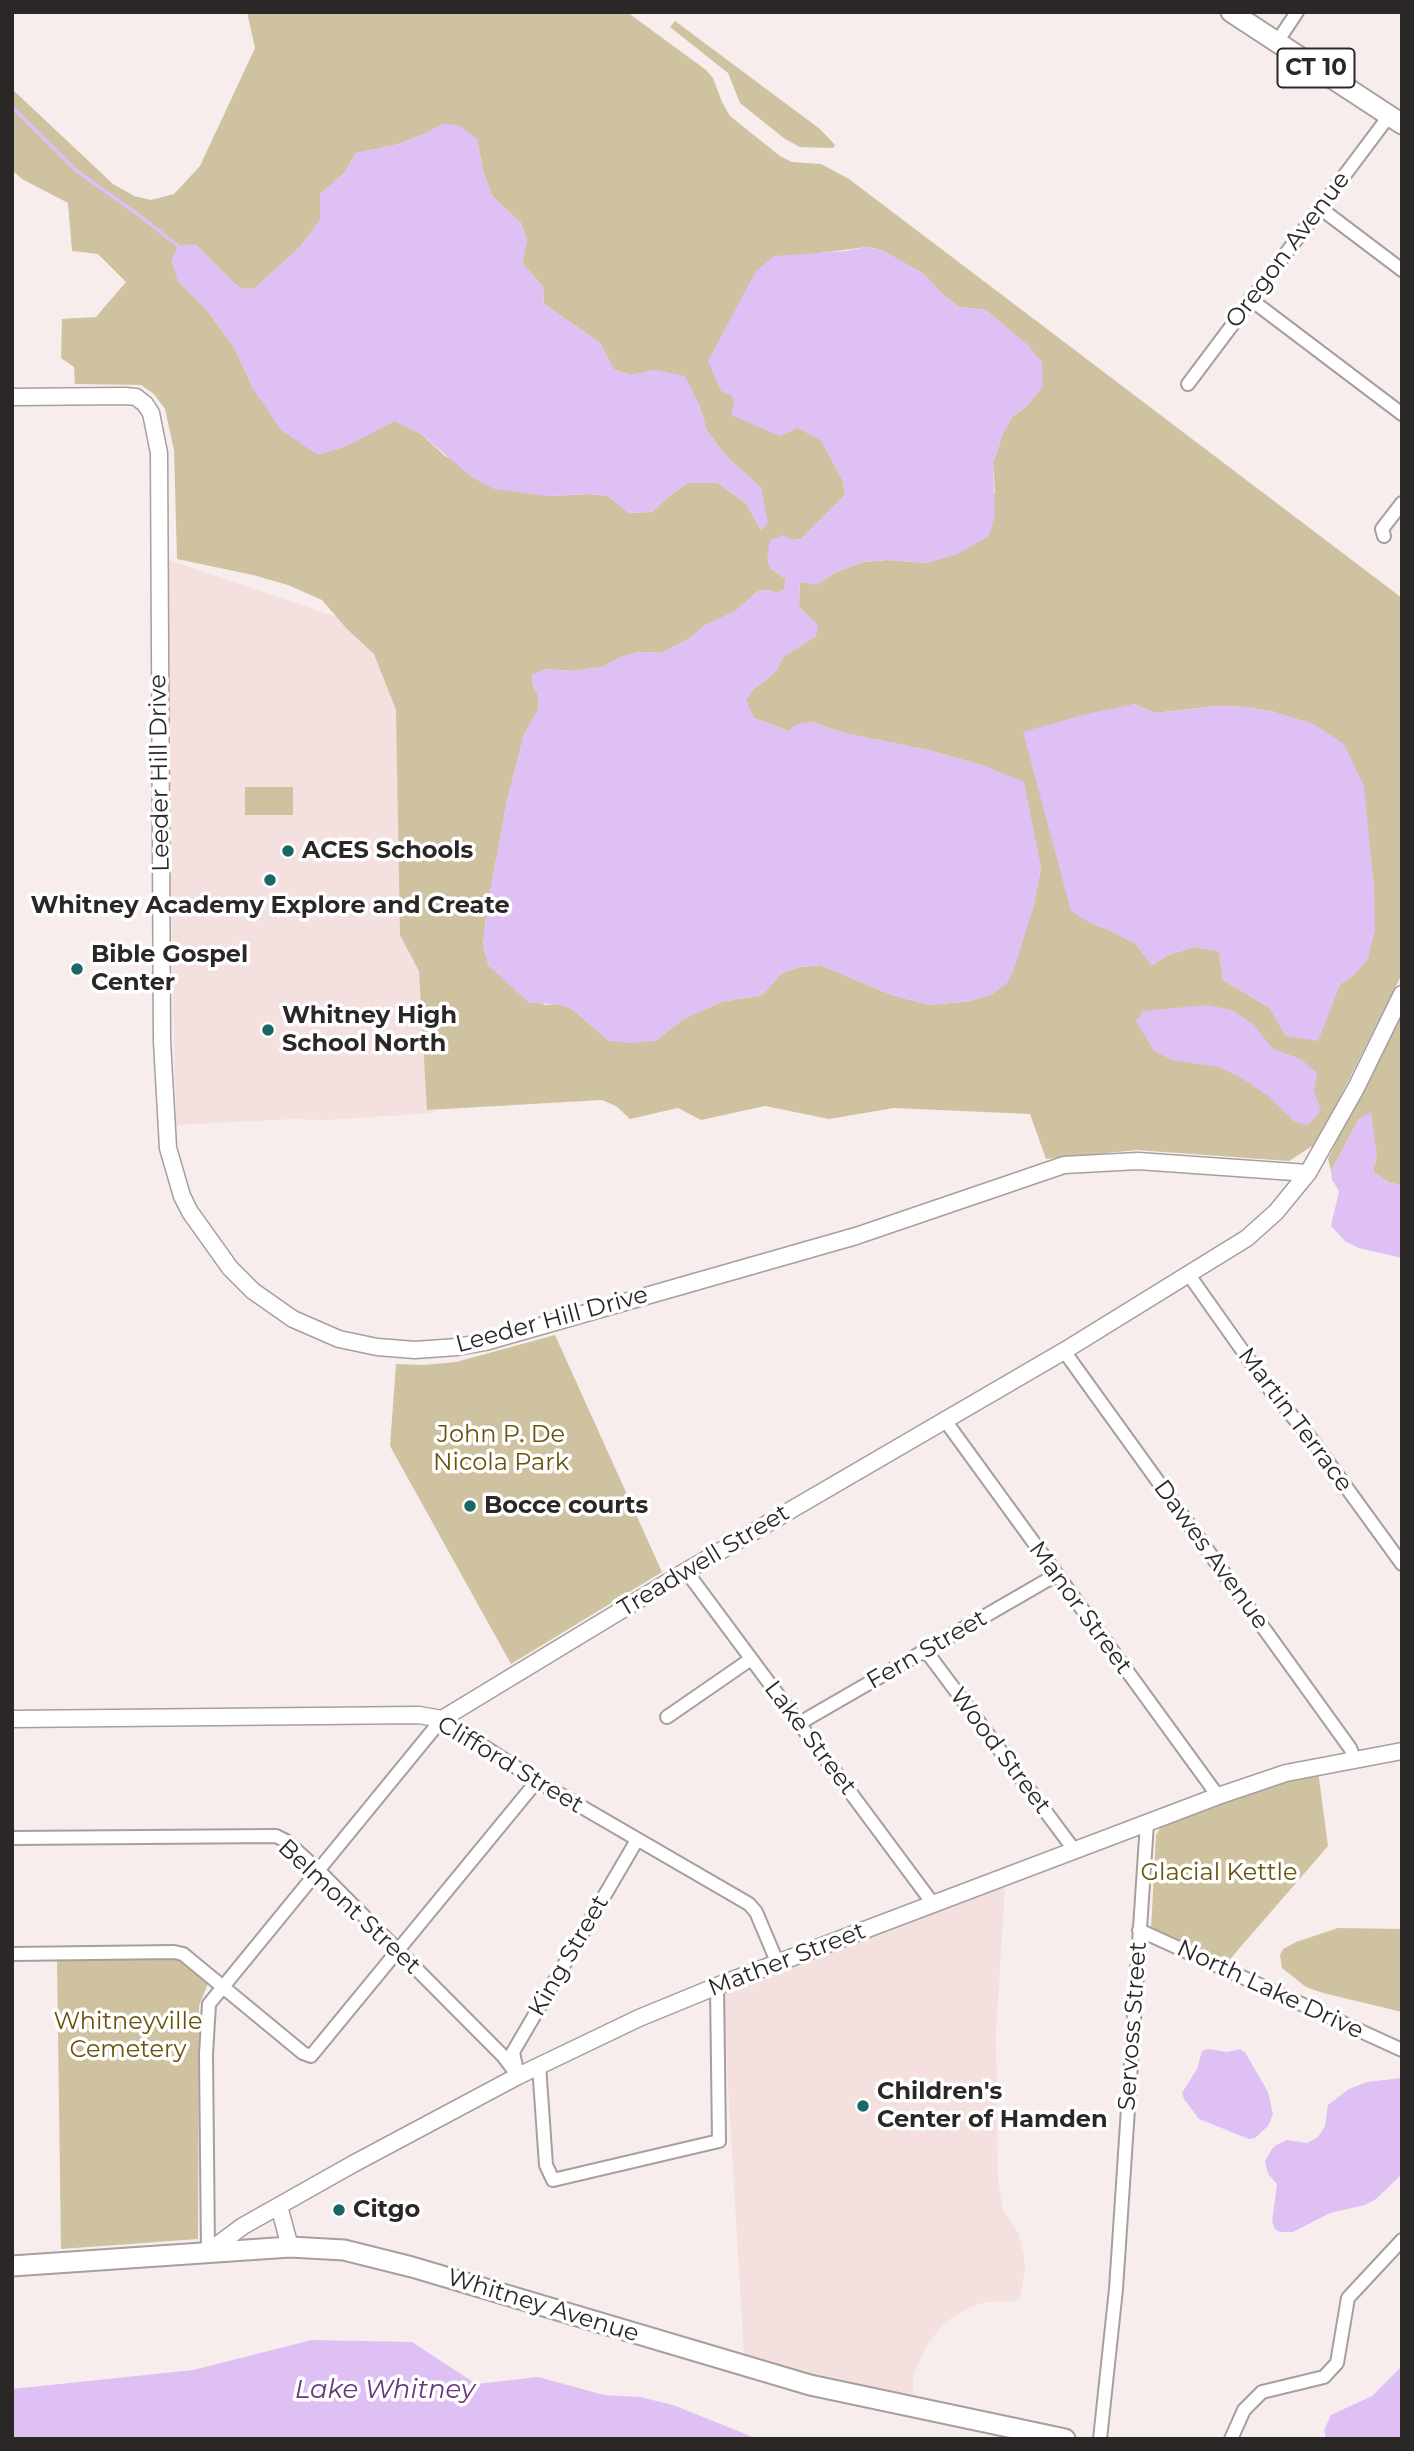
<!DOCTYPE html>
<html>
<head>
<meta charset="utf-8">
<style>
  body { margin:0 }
  #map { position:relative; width:1414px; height:2451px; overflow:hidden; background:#f7edec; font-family:Montserrat,sans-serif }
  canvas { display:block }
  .frame { position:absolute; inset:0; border:14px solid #2b2727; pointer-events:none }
</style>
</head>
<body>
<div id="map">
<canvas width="1414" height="2451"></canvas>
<div class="frame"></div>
</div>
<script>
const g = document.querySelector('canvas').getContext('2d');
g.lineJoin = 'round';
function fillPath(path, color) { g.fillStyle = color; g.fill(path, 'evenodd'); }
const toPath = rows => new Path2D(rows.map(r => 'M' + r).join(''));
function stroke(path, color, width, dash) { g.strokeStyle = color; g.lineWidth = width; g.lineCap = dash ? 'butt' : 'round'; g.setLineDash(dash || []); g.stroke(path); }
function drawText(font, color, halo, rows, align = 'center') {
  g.font = font + ' Montserrat,sans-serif'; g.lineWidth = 7; g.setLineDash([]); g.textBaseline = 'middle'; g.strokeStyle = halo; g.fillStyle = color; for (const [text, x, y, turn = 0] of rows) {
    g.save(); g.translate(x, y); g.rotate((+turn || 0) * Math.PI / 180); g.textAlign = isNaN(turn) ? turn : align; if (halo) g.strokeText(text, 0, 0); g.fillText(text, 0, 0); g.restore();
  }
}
const built = toPath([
  [163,558,407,641,434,1113,324,1120,293,1119,176,1125],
  [1005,1885,996,2034,998,2179,1003,2210,1019,2234,1024,2255,1025,2269,1020,2298,1014,2301,985,2302,964,2310,944,2323,926,2346,913,2376,913,2397,800,2372,744,2355,722,1984]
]);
const green = toPath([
  [247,12,627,12,706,70,713,78,722,102,730,116,780,156,792,162,821,164,849,179,1402,598,1402,974,1317,1143,1289,1161,1137,1150,1046,1159,1030,1114,894,1108,829,1119,765,1106,701,1120,678,1108,630,1119,616,1106,602,1100,427,1110,419,971,400,935,396,710,374,654,347,629,322,600,288,585,253,575,177,559,174,450,165,409,154,394,141,385,75,384,74,367,61,358,62,319,96,317,126,282,98,254,72,251,68,203,22,179,12,170,12,89,113,184,134,196,151,200,174,194,200,166,255,48],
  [443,124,477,139,483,171,492,196,521,223,527,241,522,263,543,287,544,304,600,343,614,370,631,375,656,370,698,402,707,431,726,456,761,488,761,530,746,503,718,483,688,483,669,496,652,512,629,513,608,496,588,494,547,496,445,456,421,434,395,421,370,432,254,390,235,349,207,310,178,281,195,244,236,285,243,289,255,288,300,247,320,220,321,194,344,173,356,153,396,145,427,133],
  [867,247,881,250,924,274,941,293,959,307,986,310,1027,345,1042,363,1028,405,1012,417,1003,433,993,463,995,493,927,563,887,560,863,562,836,572,817,584,800,582,799,607,807,615,816,636,783,657,776,671,754,689,745,700,754,718,788,731,812,722,844,733,932,751,987,767,1041,867,1033,908,1020,944,993,994,971,1001,929,1005,892,995,820,965,799,967,782,973,762,995,721,1002,683,1019,655,1041,609,1041,571,1008,556,1004,545,1005,500,975,489,966,483,946,487,909,507,801,524,735,538,710,539,697,532,683,545,669,572,671,603,667,621,657,640,652,662,653,690,638,704,626,736,611,758,591,768,590,777,593,784,589,786,579,770,568,793,540,801,539,845,495,843,481,821,440,798,428,734,401,732,396,812,254],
  [1134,704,1155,713,1216,706,1246,707,1275,712,1369,845,1374,888,1355,974,1340,984,1325,1022,1286,1036,1270,1008,1223,980,1219,951,1194,947,1168,955,1152,965,1136,944,1107,929,1090,923],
  [675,21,820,129,835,145,833,148,800,147,785,139,740,103,728,73,670,27],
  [245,787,293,787,293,815,245,815],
  [1402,1007,1402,1185,1390,1183,1373,1172,1377,1155,1359,1119,1331,1171,1328,1159],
  [555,1335,662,1572,511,1664,390,1446,396,1364,423,1365,456,1362],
  [1318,1771,1328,1846,1225,1965,1151,1930,1156,1835,1160,1828,1254,1790],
  [1338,1928,1402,1929,1402,2012,1323,1993,1306,1987,1282,1968,1280,1955,1283,1949,1296,1942],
  [57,1959,177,1959,208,1983,199,2006,198,2239,61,2249]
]);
const water = toPath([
  [443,124,458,125,477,139,483,171,492,196,521,223,527,241,522,263,543,287,544,304,600,343,614,370,631,375,656,370,685,376,698,402,707,431,726,456,761,488,768,523,761,530,746,503,718,483,688,483,669,496,652,512,629,513,608,496,588,494,547,496,494,489,473,478,421,434,395,421,345,447,318,455,281,430,254,390,235,349,207,310,178,281,171,261,178,246,195,244,236,285,243,289,255,288,300,247,320,220,320,194,344,173,356,153,396,145,427,133],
  [867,247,881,250,924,274,941,293,959,307,986,310,1028,345,1042,363,1043,386,1028,405,1012,417,1003,433,993,463,995,515,989,536,958,554,927,563,887,560,863,562,836,572,817,585,800,582,799,607,818,625,816,636,783,657,776,671,754,689,746,700,754,718,788,731,797,724,812,722,844,733,932,751,987,767,1024,782,1041,867,1033,908,1014,969,1008,982,993,994,971,1001,929,1005,892,995,820,965,799,967,782,973,762,995,721,1002,683,1019,655,1041,629,1043,609,1041,571,1008,556,1004,529,1003,489,966,483,946,487,909,507,801,524,735,538,710,539,697,532,683,532,675,545,669,572,671,603,667,621,657,640,652,662,653,690,638,704,626,736,611,758,591,768,590,777,593,784,589,786,579,770,568,767,558,770,540,784,535,793,540,801,539,845,495,843,481,821,440,798,428,780,436,731,415,734,401,732,396,721,391,708,361,756,271,774,256,846,251],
  [1134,704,1155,713,1217,706,1246,707,1275,712,1314,724,1344,744,1364,786,1374,888,1375,930,1368,959,1355,974,1340,984,1318,1041,1286,1036,1270,1008,1223,980,1219,951,1194,947,1168,955,1152,965,1136,944,1107,929,1090,923,1071,911,1023,732,1086,714],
  [1207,1005,1232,1010,1254,1025,1273,1049,1301,1059,1317,1073,1314,1090,1321,1111,1308,1125,1295,1122,1268,1096,1240,1077,1218,1067,1172,1060,1154,1051,1136,1021,1143,1011],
  [1371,1112,1377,1155,1373,1172,1390,1183,1402,1185,1402,1258,1359,1248,1346,1242,1331,1226,1339,1191,1332,1180,1331,1171,1359,1119],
  [1208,2049,1227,2052,1240,2049,1245,2052,1268,2092,1273,2114,1268,2126,1255,2138,1249,2139,1199,2119,1184,2099,1182,2093,1197,2069,1202,2051],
  [1402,2078,1402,2174,1376,2199,1365,2205,1330,2213,1293,2232,1280,2232,1275,2229,1272,2222,1277,2184,1268,2174,1265,2161,1272,2149,1276,2145,1287,2140,1307,2143,1318,2137,1325,2126,1328,2105,1349,2089,1367,2082],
  [312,2340,412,2342,476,2384,538,2377,604,2395,640,2397,673,2405,758,2439,12,2439,12,2389,193,2370],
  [1402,2366,1402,2439,1326,2439,1324,2430,1331,2415,1372,2396]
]);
const stream = toPath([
  [12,107,77,171,140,216,178,246]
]);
const minor = toPath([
  [1277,42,1297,12],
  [1320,208,1402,270],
  [1250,299,1402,414],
  [1188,384,1389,116],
  [1384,536,1382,529,1402,503],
  [1189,1275,1271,1391,1309,1436,1402,1564],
  [1064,1351,1350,1748,1355,1760],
  [944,1419,1218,1796],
  [686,1571,934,1905],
  [926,1651,1075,1851],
  [667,1717,751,1659],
  [798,1724,1056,1575],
  [12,1838,276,1836,286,1841,318,1870,503,2056,518,2076],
  [1139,1930,1402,2050],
  [12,1954,174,1952,183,1954,303,2053,311,2056,537,1781],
  [539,2065,546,2165,553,2180,719,2141,717,1986],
  [517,2072,513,2052,637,1840],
  [208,2252,206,2054,209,2004,442,1719,537,1781,749,1904,756,1912,778,1964],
  [1100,2439,1116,2289,1147,1823],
  [1231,2439,1244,2410,1262,2392,1324,2377,1337,2363,1348,2298,1402,2240]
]);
const tertiary = toPath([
  [12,397,125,396,136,397,145,404,151,413,159,453,162,1041,168,1148,182,1196,190,1212,230,1268,253,1291,293,1319,339,1339,377,1347,415,1350,457,1347,485,1342,856,1236,1064,1165,1138,1161,1308,1173],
  [12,1719,419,1715,442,1719,686,1571,1064,1351,1247,1238,1276,1212,1308,1173,1356,1088,1402,994],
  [279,2206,290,2247],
  [208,2252,243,2226,353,2164,518,2076,639,2018,722,1984,1218,1796,1286,1773,1402,1751]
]);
const primary = toPath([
  [1231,12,1402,124],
  [12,2266,290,2247,344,2250,412,2267,810,2385,1065,2439]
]);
const markers = [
  [288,851,7,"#196767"],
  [270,880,7,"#196767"],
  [77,969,7,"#196767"],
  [268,1030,7,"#196767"],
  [470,1506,7,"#196767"],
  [863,2106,7,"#196767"],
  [339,2210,7,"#196767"]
];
const shields = [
  [1316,68,77]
];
const shieldNames = [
  ["CT 10",1316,68]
];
const streetNames = [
  ["Oregon Avenue",1288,250,-53],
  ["Leeder Hill Drive",160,773,-91],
  ["Leeder Hill Drive",552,1320,-15],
  ["Martin Terrace",1295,1420,53],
  ["Dawes Avenue",1211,1555,54],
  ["Treadwell Street",704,1561,-31],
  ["Manor Street",1080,1608,54],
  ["Fern Street",927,1650,-30],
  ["Lake Street",810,1738,53],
  ["Wood Street",1000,1751,53],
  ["Clifford Street",510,1765,31],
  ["Belmont Street",349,1907,43],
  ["King Street",569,1956,-60],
  ["Mather Street",787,1960,-21],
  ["North Lake Drive",1270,1990,25],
  ["Servoss Street",1133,2026,-86],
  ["Whitney Avenue",543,2306,17]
];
const poiNames = [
  ["ACES Schools",302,851],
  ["Whitney Academy Explore and Create",270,906,"center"],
  ["Bible Gospel",91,955],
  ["Center",91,983],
  ["Whitney High",282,1016],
  ["School North",282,1044],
  ["Bocce courts",484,1506],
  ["Children's",877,2092],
  ["Center of Hamden",877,2120],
  ["Citgo",353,2210]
];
const parkNames = [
  ["John P. De",501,1435],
  ["Nicola Park",501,1463],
  ["Glacial Kettle",1219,1873],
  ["Whitneyville",128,2022],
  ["Cemetery",128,2050]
];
const waterNames = [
  ["Lake Whitney",385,2390]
];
fillPath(built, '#f3e0df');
fillPath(green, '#cfc2a0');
fillPath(water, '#dfc0f5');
stroke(stream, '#dfc0f5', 3.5);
stroke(minor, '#a89e9d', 16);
stroke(tertiary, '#a89e9d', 19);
stroke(primary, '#a89e9d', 23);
stroke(minor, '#fff', 12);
stroke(tertiary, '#fff', 16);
stroke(primary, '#fff', 19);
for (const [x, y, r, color] of markers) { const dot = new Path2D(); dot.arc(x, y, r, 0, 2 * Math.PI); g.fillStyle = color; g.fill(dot); stroke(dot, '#fff', 2.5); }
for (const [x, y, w] of shields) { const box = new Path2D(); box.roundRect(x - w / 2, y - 19.5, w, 39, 5); g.fillStyle = '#fff'; g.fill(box); stroke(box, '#2b2727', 2); }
drawText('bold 23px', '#2b2727', null, shieldNames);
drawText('24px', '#2b2727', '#fff', streetNames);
drawText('bold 24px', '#2b2727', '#fff', poiNames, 'left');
drawText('24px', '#69540c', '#fff', parkNames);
drawText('italic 26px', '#633b7b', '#fff', waterNames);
</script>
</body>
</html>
